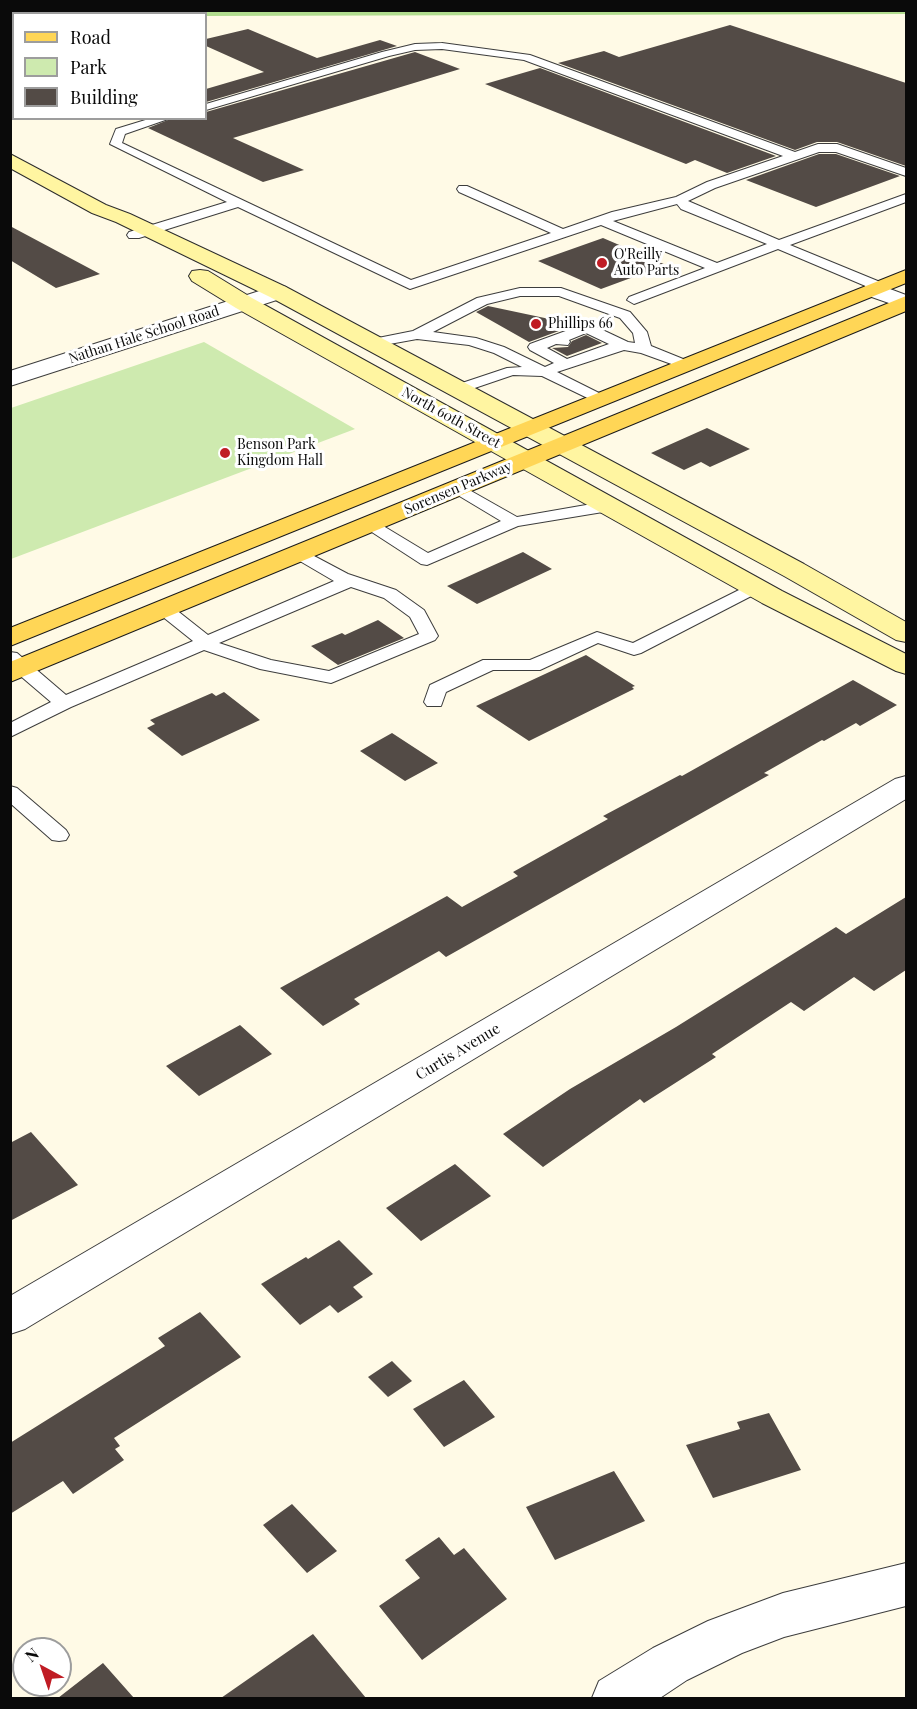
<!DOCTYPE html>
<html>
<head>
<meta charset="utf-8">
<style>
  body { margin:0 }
  #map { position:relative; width:917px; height:1709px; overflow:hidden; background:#fffae6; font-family:"Playfair Display",serif }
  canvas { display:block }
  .frame { position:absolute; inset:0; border:12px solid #0a0a0a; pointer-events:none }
  .legend { position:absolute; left:12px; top:12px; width:195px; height:108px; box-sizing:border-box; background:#fff; border:2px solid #9d9d9d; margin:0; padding:8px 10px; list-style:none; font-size:18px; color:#0a0a0a }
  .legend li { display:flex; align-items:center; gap:12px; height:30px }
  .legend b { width:30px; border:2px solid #9d9d9d }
  .north { position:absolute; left:12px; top:1637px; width:60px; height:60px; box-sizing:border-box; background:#fff; border:2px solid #9d9d9d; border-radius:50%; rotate:320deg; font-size:16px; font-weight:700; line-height:24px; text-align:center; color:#0a0a0a }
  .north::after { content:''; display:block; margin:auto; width:21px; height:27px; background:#c01c24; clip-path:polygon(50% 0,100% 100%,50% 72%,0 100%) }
</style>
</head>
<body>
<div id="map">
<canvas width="917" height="1709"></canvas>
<div class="frame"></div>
<ul class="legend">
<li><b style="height:8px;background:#ffd656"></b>Road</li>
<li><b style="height:16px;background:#ceeaaf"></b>Park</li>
<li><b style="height:16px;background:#534b46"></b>Building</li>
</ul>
<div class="north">N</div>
</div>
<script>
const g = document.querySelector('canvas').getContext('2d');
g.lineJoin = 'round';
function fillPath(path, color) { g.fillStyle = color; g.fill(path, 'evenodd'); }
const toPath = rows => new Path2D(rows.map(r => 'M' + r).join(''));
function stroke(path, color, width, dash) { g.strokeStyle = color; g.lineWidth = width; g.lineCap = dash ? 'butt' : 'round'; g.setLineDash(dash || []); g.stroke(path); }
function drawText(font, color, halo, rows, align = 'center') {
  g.font = font + ' "Playfair Display",serif'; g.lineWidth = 6; g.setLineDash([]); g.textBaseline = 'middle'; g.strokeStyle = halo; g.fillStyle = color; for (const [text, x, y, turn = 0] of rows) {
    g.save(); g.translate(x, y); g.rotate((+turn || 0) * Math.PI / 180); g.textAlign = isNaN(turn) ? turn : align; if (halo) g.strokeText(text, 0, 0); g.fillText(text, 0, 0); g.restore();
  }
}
const green = toPath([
  [204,342,355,429,11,559,11,408]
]);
const forest = toPath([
  [906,10,906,14,206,16,206,14,14,14,13,16,10,16,11,10]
]);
const building = toPath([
  [730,25,906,83,906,166,837,142,817,142,795,150,558,63,604,51,619,57],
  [248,29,317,58,380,40,397,46,206,102,206,89,264,72,206,46,206,39],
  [415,52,460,69,233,138,304,170,263,182,148,128,173,118,206,118,206,112],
  [540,68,776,156,727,173,695,160,686,164,485,84],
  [819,154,836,154,900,176,816,207,746,180],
  [10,226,100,274,56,288,10,260],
  [603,238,666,265,601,289,538,261],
  [488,306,573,324,575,325,529,342,476,312],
  [586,335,602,343,567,356,552,348,568,347,572,341],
  [707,428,750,449,710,467,701,462,684,470,651,453],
  [523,552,552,569,477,604,447,586],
  [378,620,404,638,338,665,311,646,342,633,345,635],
  [586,655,635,686,632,687,634,689,529,741,476,706],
  [853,680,897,705,860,726,856,723,824,741,822,740,764,773,769,775,446,957,439,951,354,999,360,1004,323,1026,280,988,447,896,462,907,518,876,513,872,608,819,603,816,680,775,682,776],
  [224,692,260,720,182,756,147,728,155,724,150,720,212,693,216,696],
  [392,733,438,763,405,781,360,751],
  [906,897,906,970,874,991,854,977,804,1011,791,1002,712,1054,716,1057,644,1103,640,1099,543,1167,503,1134,570,1089,676,1027,836,927,846,934],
  [240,1025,272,1054,199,1096,166,1066],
  [31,1132,78,1185,10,1221,10,1143],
  [455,1164,491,1196,421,1241,386,1208],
  [339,1240,373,1274,353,1287,363,1297,338,1313,330,1305,300,1325,261,1284,306,1257,308,1259],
  [200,1312,241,1357,114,1438,120,1446,115,1449,124,1460,73,1494,63,1481,10,1514,10,1443,165,1346,158,1338],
  [392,1361,412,1381,388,1397,368,1377],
  [464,1380,495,1417,444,1447,413,1409],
  [769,1413,801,1470,713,1498,686,1445,740,1429,737,1422],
  [614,1471,645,1521,555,1560,526,1507],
  [292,1504,337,1551,307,1573,263,1525],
  [439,1537,454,1555,464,1548,507,1599,422,1660,379,1606,420,1578,405,1560],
  [313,1634,366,1698,221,1698],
  [103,1663,134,1698,58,1698]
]);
const lane = toPath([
  [442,43,530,55,795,152,818,144,837,144,906,168,906,176,836,152,819,152,715,188,688,201,779,240,906,194,906,202,790,245,885,284,887,287,885,290,875,290,778,249,634,304,627,300,629,297,705,268,601,225,410,289,238,207,139,238,129,238,127,235,129,232,227,202,110,144,116,129,152,118,171,118,125,134,122,143,411,280,551,233,459,192,457,189,459,186,467,186,563,229,612,212,676,197,707,182,783,156,524,60,442,49,415,50,389,56,206,110,206,104,382,52,415,44,442,43],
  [677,204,681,209,767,244,717,263,613,221,677,204],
  [520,288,561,288,630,312,647,332,651,346,693,363,695,366,688,370,641,353,624,350,557,372,607,397,610,400,607,403,602,405,542,376,513,375,463,392,453,392,450,389,453,386,507,368,522,367,494,353,469,345,417,339,373,347,366,343,373,339,413,331,477,298,520,288],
  [520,296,559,296,620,318,633,333,635,343,628,342,592,325,582,325,530,344,528,347,530,350,554,363,545,367,504,347,476,338,433,332,487,304,520,296],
  [586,333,609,344,567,359,547,348,556,344,568,345,570,342,569,340,586,333],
  [457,483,517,517,609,501,617,506,609,511,518,526,427,565,421,564,361,525,369,520,375,521,428,553,501,521,451,491,449,488,457,483],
  [299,548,348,574,396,590,424,610,438,636,435,640,331,683,260,669,204,650,71,707,10,737,10,723,51,702,10,667,10,652,17,653,66,695,193,641,158,613,155,609,158,605,170,605,208,635,334,581,293,557,290,553,293,549,299,548],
  [351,587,384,598,410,617,419,634,329,671,271,660,219,643,351,587],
  [755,582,761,583,764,587,761,591,641,653,634,655,598,643,540,670,493,670,446,692,441,706,427,706,424,702,430,685,483,660,530,660,597,632,633,643,755,582],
  [10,786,17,788,66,830,69,835,66,840,59,841,52,840,10,803,10,786]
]);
const street = toPath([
  [874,283,906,295,906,309,866,295,863,290,866,285,874,283],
  [278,285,286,287,289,292,286,297,10,386,10,371,278,285],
  [906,776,906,799,25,1329,10,1334,10,1296,895,779,906,776],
  [906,1563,906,1606,784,1637,742,1653,687,1680,660,1698,592,1698,599,1681,653,1648,708,1621,783,1593,906,1563]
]);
const secondary = toPath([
  [10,154,106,205,130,214,286,287,804,564,906,622,906,642,896,640,784,576,270,297,116,222,92,213,10,168,10,154],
  [200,270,208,271,252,298,782,591,906,654,906,674,896,671,762,603,236,308,192,281,189,276,192,271,200,270]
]);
const primary = toPath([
  [906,270,906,283,10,646,10,628,906,270],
  [906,296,906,311,10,682,10,662,906,296]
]);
const markers = [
  [602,263,6,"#c01c24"],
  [536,324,6,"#c01c24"],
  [225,453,6,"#c01c24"]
];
const farPoinames = [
  ["O'Reilly",614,255],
  ["Auto Parts",614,271],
  ["Phillips 66",548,324],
  ["Benson Park",237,445],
  ["Kingdom Hall",237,461]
];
const farStreetnames = [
  ["Nathan Hale School Road",144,335,-18],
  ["North 60th Street",451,418,29],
  ["Sorensen Parkway",458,488,-23]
];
const streetNames = [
  ["Curtis Avenue",458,1052,-31]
];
fillPath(green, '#ceeaaf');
fillPath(forest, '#b1dc8e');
fillPath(building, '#534b46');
stroke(lane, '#3d3d3d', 2);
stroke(street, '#3d3d3d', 2);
stroke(secondary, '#2c2c2c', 2);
stroke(primary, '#1b1b1b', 2);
fillPath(lane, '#fff');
fillPath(street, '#fff');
fillPath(secondary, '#fff5a1');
fillPath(primary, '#ffd656');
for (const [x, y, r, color] of markers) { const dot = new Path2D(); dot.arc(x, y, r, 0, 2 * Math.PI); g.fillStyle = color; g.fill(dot); stroke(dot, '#fff', 2); }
drawText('14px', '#0a0a0a', '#fff', farPoinames, 'left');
drawText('14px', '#0a0a0a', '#fff', farStreetnames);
drawText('15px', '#0a0a0a', '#fff', streetNames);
</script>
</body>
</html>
